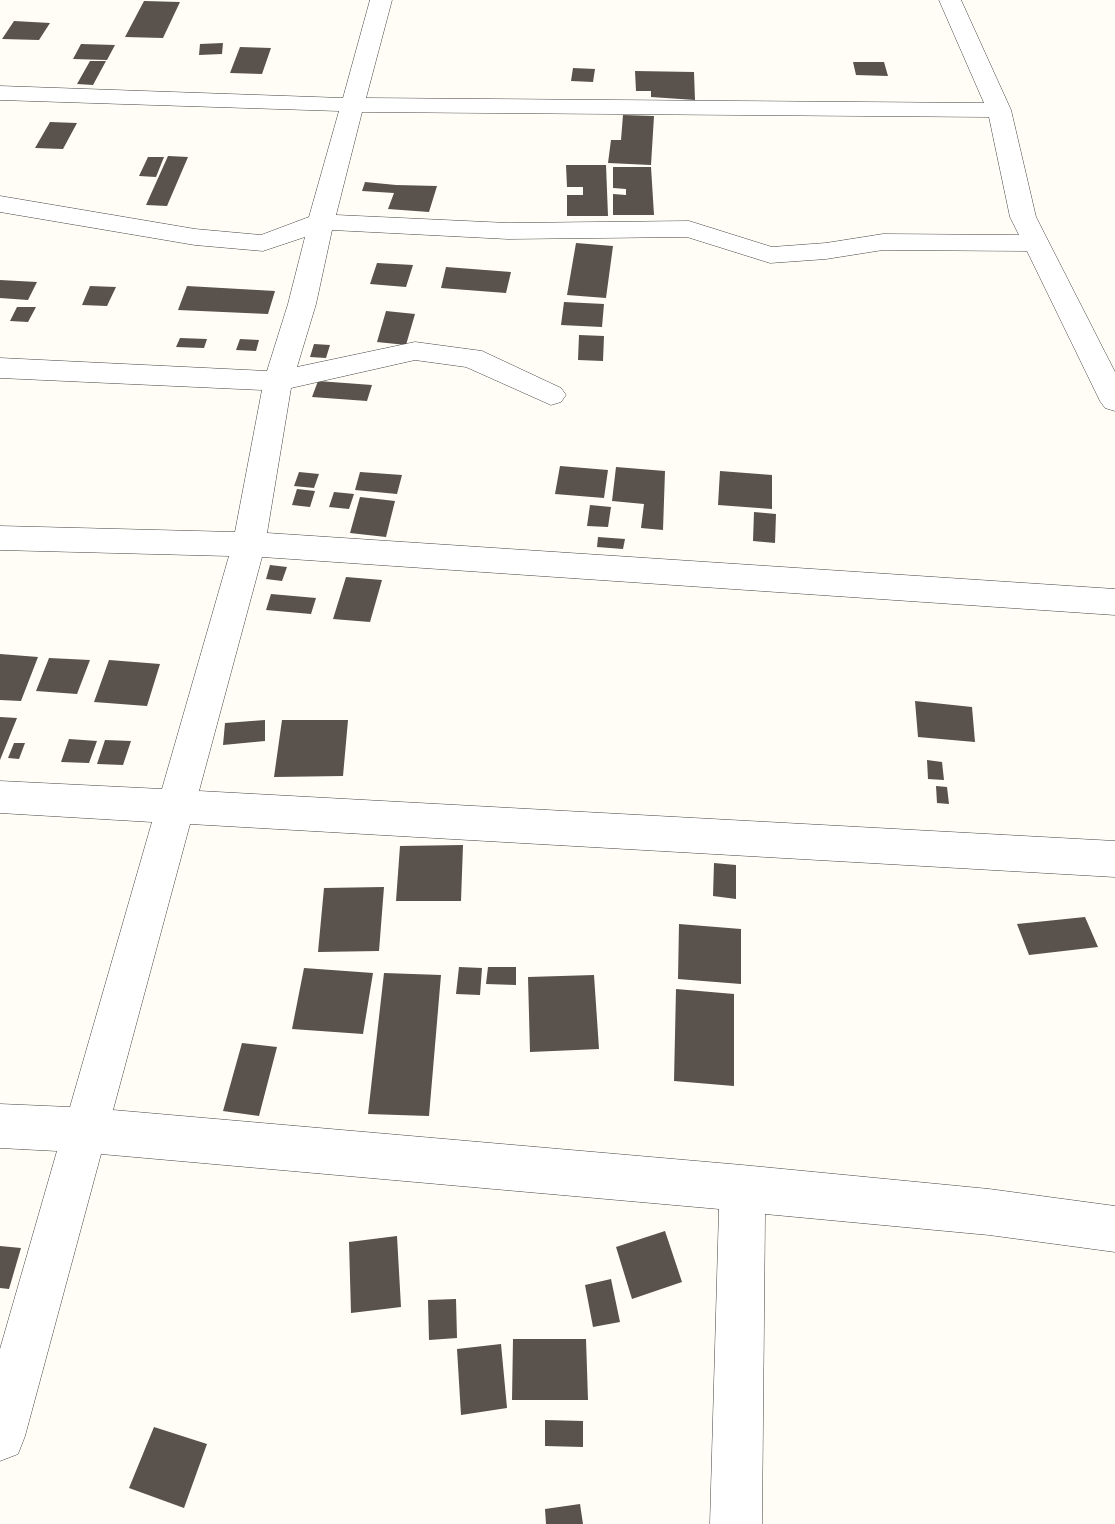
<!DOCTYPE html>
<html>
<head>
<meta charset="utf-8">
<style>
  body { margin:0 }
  canvas { display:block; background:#fffdf5 }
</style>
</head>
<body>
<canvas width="1115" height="1524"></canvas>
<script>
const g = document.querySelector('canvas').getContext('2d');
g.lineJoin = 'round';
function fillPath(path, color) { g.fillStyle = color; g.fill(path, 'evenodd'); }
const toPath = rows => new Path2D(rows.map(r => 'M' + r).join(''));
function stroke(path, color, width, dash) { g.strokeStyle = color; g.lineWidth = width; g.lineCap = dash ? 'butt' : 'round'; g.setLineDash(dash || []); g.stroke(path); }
const building = toPath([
  [144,1,180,2,163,38,125,37],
  [14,21,50,23,39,40,2,39],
  [223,43,222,54,199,55,200,44],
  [81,44,115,45,107,60,73,59],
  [240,47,271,48,262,74,230,73],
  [90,61,106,61,93,85,77,84],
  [853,62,884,62,888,76,856,75],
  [573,68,595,69,593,82,571,81],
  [635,71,694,72,695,100,651,97,651,91,636,91],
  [623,115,654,116,651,165,608,163,611,140,621,140],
  [50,122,77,123,63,149,35,148],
  [168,156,188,157,167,206,146,205],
  [148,157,164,157,156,177,139,176],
  [566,165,606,165,608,216,567,216,567,195,583,195,583,187,567,187],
  [613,167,651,167,654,215,613,215,613,194,626,195,626,189,613,188],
  [365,182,396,185,437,186,429,212,388,209,394,193,362,191],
  [576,243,613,246,606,298,567,295],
  [377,263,413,265,406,287,370,284],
  [446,267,511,272,506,293,441,288],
  [0,280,37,282,28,300,0,298],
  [90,286,116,287,107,306,82,305],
  [187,286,275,291,268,314,178,310],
  [564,302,604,304,602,327,561,325],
  [17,307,36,307,28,322,10,321],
  [386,311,415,314,406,345,377,342],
  [579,335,604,336,603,361,578,360],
  [180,338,207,339,204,348,176,347],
  [240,339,259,340,256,351,236,350],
  [314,344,330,345,326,358,310,357],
  [318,381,372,385,367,401,312,397],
  [560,466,608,470,604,498,555,494],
  [616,467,665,471,663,530,641,528,644,504,612,501],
  [720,471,772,475,772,509,718,505],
  [299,472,319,474,314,488,294,486],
  [360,472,402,475,397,494,355,490],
  [297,489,315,491,310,507,292,505],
  [334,492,354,494,349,509,329,507],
  [360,497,395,501,386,537,350,533],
  [590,505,611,507,608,527,587,526],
  [754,512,776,514,775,543,753,541],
  [598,537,625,539,623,549,597,547],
  [270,565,287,567,282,581,266,579],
  [346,577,382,580,370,622,333,619],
  [271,594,316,598,311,614,266,610],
  [0,654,38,657,21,701,0,700],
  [49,658,90,660,77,694,36,691],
  [109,660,160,664,147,706,94,702],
  [915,701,972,707,975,742,918,737],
  [0,717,17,718,0,760],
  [265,720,265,741,223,745,225,723],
  [282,720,348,720,343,776,274,777],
  [69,739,97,741,89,763,61,762],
  [105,740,131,741,123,765,97,764],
  [14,743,25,743,19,759,8,758],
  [927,760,942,762,944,780,928,779],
  [936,786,947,787,949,804,937,803],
  [463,845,461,901,396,901,400,846],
  [714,863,736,865,736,899,713,896],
  [384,887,379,951,318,952,324,888],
  [1085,917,1098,947,1029,955,1017,924],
  [679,924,741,929,741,984,678,979],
  [459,967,482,968,480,995,456,994],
  [488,967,516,967,516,985,486,984],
  [304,968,373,973,363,1034,292,1029],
  [384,973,441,975,429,1116,368,1114],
  [594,975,599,1049,530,1052,528,977],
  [676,989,734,994,734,1086,674,1081],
  [242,1043,277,1047,259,1116,223,1111],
  [665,1231,682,1282,632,1299,616,1247],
  [397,1236,401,1307,351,1313,349,1242],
  [0,1246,21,1248,9,1289,0,1288],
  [611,1279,620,1322,593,1327,585,1285],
  [456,1299,457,1338,429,1340,428,1300],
  [513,1339,586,1339,588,1400,512,1400],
  [501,1344,507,1408,461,1415,457,1349],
  [545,1420,583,1421,583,1447,545,1446],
  [154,1427,207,1444,184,1508,129,1488],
  [580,1504,583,1524,546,1524,545,1509]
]);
const street = toPath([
  [370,0,392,0,366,98,984,103,939,0,961,0,1011,110,1036,217,1115,372,1115,411,1105,408,1100,401,1027,251,883,250,826,259,770,263,687,237,508,239,332,230,316,304,297,367,415,342,482,351,561,388,566,395,561,402,551,405,466,367,415,360,291,388,267,533,1115,589,1115,615,262,557,199,791,1115,841,1115,877,190,824,113,1110,742,1165,989,1189,1115,1206,1115,1252,989,1235,765,1214,762,1524,710,1524,719,1209,101,1154,25,1436,18,1454,0,1461,0,1349,57,1151,0,1148,0,1104,70,1107,152,822,0,813,0,781,162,789,229,556,0,550,0,526,235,532,262,390,0,378,0,358,267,371,288,304,305,237,263,251,195,245,0,212,0,196,195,229,261,235,309,217,339,111,0,100,0,86,343,98,370,0],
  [362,112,989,117,1010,217,1019,235,883,234,826,243,772,247,689,221,508,223,336,215,362,112]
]);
fillPath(building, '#5a524d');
stroke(street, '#444', 1);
fillPath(street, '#fff');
</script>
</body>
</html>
